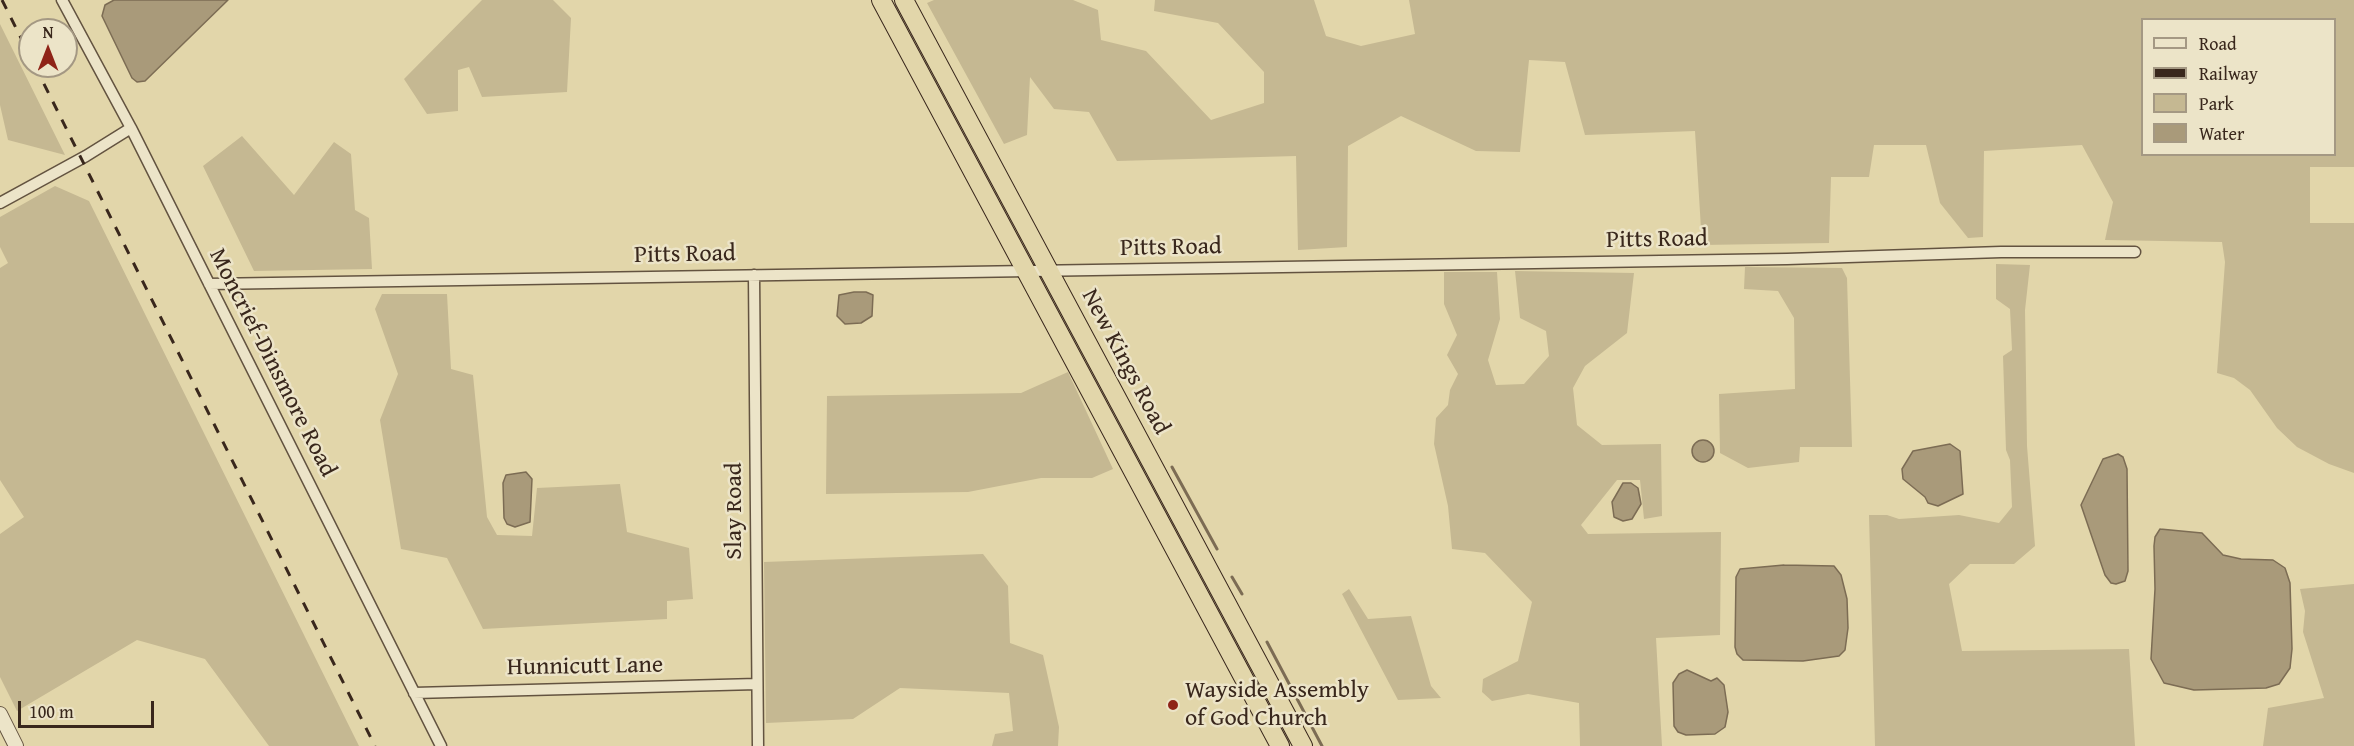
<!DOCTYPE html>
<html>
<head>
<meta charset="utf-8">
<style>
  body { margin:0 }
  #map { position:relative; width:2354px; height:746px; overflow:hidden; background:#e2d6aa; font-family:"Gentium Book Plus",serif }
  canvas { display:block }
  .legend { position:absolute; left:2141px; top:18px; width:195px; height:138px; box-sizing:border-box; background:#ece4c8; border:2px solid #a49883; margin:0; padding:8px 10px; list-style:none; font-size:18px; color:#39271c }
  .legend li { display:flex; align-items:center; gap:12px; height:30px }
  .legend b { width:30px; border:2px solid #a49883 }
  .north { position:absolute; left:18px; top:18px; width:60px; height:60px; box-sizing:border-box; background:#ece4c8; border:2px solid #a49883; border-radius:50%; rotate:0deg; font-size:16px; font-weight:700; line-height:24px; text-align:center; color:#39271c }
  .north::after { content:''; display:block; margin:auto; width:21px; height:27px; background:#8f2418; clip-path:polygon(50% 0,100% 100%,50% 72%,0 100%) }
  .scale { position:absolute; left:18px; top:701px; width:136px; height:27px; box-sizing:border-box; border:3px solid #39271c; border-top:0; padding-left:8px; font-size:18px; line-height:21px; white-space:nowrap; color:#39271c; -webkit-text-stroke:4px #ece4c8; paint-order:stroke }
</style>
</head>
<body>
<div id="map">
<canvas width="2354" height="746"></canvas>
<ul class="legend">
<li><b style="height:8px;background:#ece4c8"></b>Road</li>
<li><b style="height:8px;background:#39271c"></b>Railway</li>
<li><b style="height:16px;background:#c5b892"></b>Park</li>
<li><b style="height:16px;background:#a99a7a"></b>Water</li>
</ul>
<div class="north">N</div>
<div class="scale">100 m</div>
</div>
<script>
const g = document.querySelector('canvas').getContext('2d');
g.lineJoin = 'round';
function fillPath(path, color) { g.fillStyle = color; g.fill(path, 'evenodd'); }
const toPath = rows => new Path2D(rows.map(r => 'M' + r).join(''));
function stroke(path, color, width, dash) { g.strokeStyle = color; g.lineWidth = width; g.lineCap = dash ? 'butt' : 'round'; g.setLineDash(dash || []); g.stroke(path); }
function drawText(font, color, halo, rows, align = 'center') {
  g.font = font + ' "Gentium Book Plus",serif'; g.lineWidth = 5; g.setLineDash([]); g.textBaseline = 'middle'; g.strokeStyle = halo; g.fillStyle = color; for (const [text, x, y, turn = 0] of rows) {
    g.save(); g.translate(x, y); g.rotate((+turn || 0) * Math.PI / 180); g.textAlign = isNaN(turn) ? turn : align; if (halo) g.strokeText(text, 0, 0); g.fillText(text, 0, 0); g.restore();
  }
}
const green = toPath([
  [482,0,553,0,571,18,567,92,482,97,469,67,458,70,458,111,427,114,404,79],
  [934,0,1073,0,1098,10,1101,40,1146,51,1211,120,1264,103,1264,72,1218,23,1154,11,1155,0,1314,0,1326,36,1361,46,1415,34,1409,0,2354,0,2354,167,2310,167,2310,223,2354,223,2354,473,2329,464,2297,447,2277,428,2250,390,2234,378,2217,373,2225,262,2222,242,2105,240,2113,202,2082,145,1984,151,1983,237,1968,238,1940,203,1926,145,1874,145,1869,177,1831,177,1829,243,1702,245,1695,131,1585,135,1565,62,1529,60,1520,152,1476,151,1401,116,1348,146,1347,247,1298,250,1296,156,1117,161,1089,112,1054,109,1030,77,1027,135,1004,144,927,3],
  [2142,20,2334,20,2334,154,2142,154],
  [0,24,65,155,8,140,0,105],
  [242,136,294,195,334,142,351,154,355,210,369,218,372,269,254,271,203,166],
  [55,186,89,201,359,746,269,746,205,659,137,640,17,711,0,677,0,534,24,517,0,480,0,268,8,263,0,247,0,217],
  [1996,264,2030,265,2025,310,2027,446,2035,546,2014,564,1970,564,1949,584,1962,651,2129,649,2135,746,1875,746,1869,515,1887,515,1899,519,1959,515,1999,523,2012,507,2010,460,2006,450,2003,356,2012,350,2010,309,1996,299],
  [1745,267,1842,268,1847,278,1852,447,1800,447,1799,462,1748,468,1720,453,1719,394,1795,389,1794,318,1778,291,1744,289],
  [1515,271,1634,273,1627,333,1585,366,1573,388,1577,425,1602,445,1661,444,1662,516,1644,519,1640,480,1617,480,1581,525,1588,534,1721,532,1720,635,1656,638,1662,746,1580,746,1579,703,1528,694,1492,701,1482,692,1483,679,1518,661,1532,602,1485,553,1452,549,1448,506,1434,444,1436,418,1448,405,1450,390,1458,374,1447,355,1457,335,1444,304,1444,272,1497,272,1500,319,1488,360,1496,385,1524,384,1549,356,1546,331,1520,318],
  [382,294,447,294,451,369,473,375,487,517,497,535,532,536,537,488,620,484,627,532,689,548,693,599,667,601,667,619,483,629,447,558,401,549,380,420,398,374,375,309],
  [1068,372,1113,469,1092,478,1041,478,968,492,826,494,827,396,1021,393],
  [983,554,1008,586,1010,643,1043,655,1059,727,1058,746,992,746,995,734,1013,731,1009,693,900,688,853,719,766,723,764,562],
  [2354,584,2354,746,2263,746,2268,708,2324,698,2303,632,2305,611,2300,589],
  [1349,589,1368,619,1411,616,1431,686,1441,698,1398,700,1342,594]
]);
const water = toPath([
  [114,0,228,0,145,81,137,82,132,78,102,16,105,5,114,0],
  [854,292,866,292,873,295,872,316,861,323,845,324,837,316,839,295,854,292],
  '1692 451a11 11 0 1 1 22 0a11 11 0 1 1-22 0Z',
  [1950,444,1960,451,1963,494,1938,506,1928,503,1925,497,1903,479,1902,469,1913,451,1950,444],
  [2118,454,2123,457,2127,469,2128,571,2125,581,2116,584,2111,583,2105,575,2081,505,2103,459,2118,454],
  [526,472,532,479,530,522,515,527,507,524,504,518,503,483,506,475,526,472],
  [1623,483,1631,483,1638,488,1641,504,1632,519,1623,521,1614,517,1612,502,1623,483],
  [2160,529,2202,533,2223,555,2241,559,2273,560,2285,568,2290,583,2292,649,2290,668,2279,684,2266,688,2194,690,2164,683,2151,659,2155,589,2154,546,2155,537,2160,529],
  [1784,565,1834,566,1841,575,1847,599,1848,628,1845,650,1839,656,1803,661,1743,660,1737,654,1735,647,1736,577,1740,569,1784,565],
  [1687,670,1711,681,1717,678,1724,685,1728,712,1725,727,1715,734,1686,735,1678,732,1674,726,1673,683,1679,674,1687,670]
]);
const stream = toPath([
  [1172,467,1217,549],
  [1232,577,1242,594],
  [1267,642,1322,746]
]);
const minor = toPath([
  [62,0,131,128,441,746],
  [0,203,86,156,131,128],
  [754,275,758,746],
  [209,284,1787,259,2001,252,2135,252],
  [414,693,757,684]
]);
const tertiary = toPath([
  [0,714,16,746]
]);
const trunk = toPath([
  [881,0,1280,746],
  [904,0,1303,746]
]);
const rail = toPath([
  [2,0,30,56],
  [35,66,375,746]
]);
const markers = [
  [1173,705,6,"#8f2418"]
];
const streetNames = [
  ["Pitts Road",1657,240,-1],
  ["Pitts Road",1171,248,-1],
  ["Pitts Road",685,255,-1],
  ["New Kings Road",1125,362,62],
  ["Moncrief-Dinsmore Road",272,363,63],
  ["Slay Road",735,511,-90],
  ["Hunnicutt Lane",585,667,-1]
];
const poiNames = [
  ["Wayside Assembly",1185,691],
  ["of God Church",1185,719]
];
fillPath(green, '#c5b892');
fillPath(water, '#a99a7a');
stroke(water, '#7c6c54', 1.5);
stroke(stream, '#7c6c54', 3);
stroke(minor, '#635340', 13);
stroke(tertiary, '#635340', 16);
stroke(trunk, '#39271c', 20);
stroke(minor, '#ece4c8', 10);
stroke(tertiary, '#ece4c8', 14);
stroke(trunk, '#e2d6aa', 18);
stroke(rail, '#39271c', 3, [10, 10]);
for (const [x, y, r, color] of markers) { const dot = new Path2D(); dot.arc(x, y, r, 0, 2 * Math.PI); g.fillStyle = color; g.fill(dot); stroke(dot, '#ece4c8', 2); }
drawText('24px', '#39271c', '#ece4c8', streetNames);
drawText('24px', '#39271c', '#ece4c8', poiNames, 'left');
</script>
</body>
</html>
